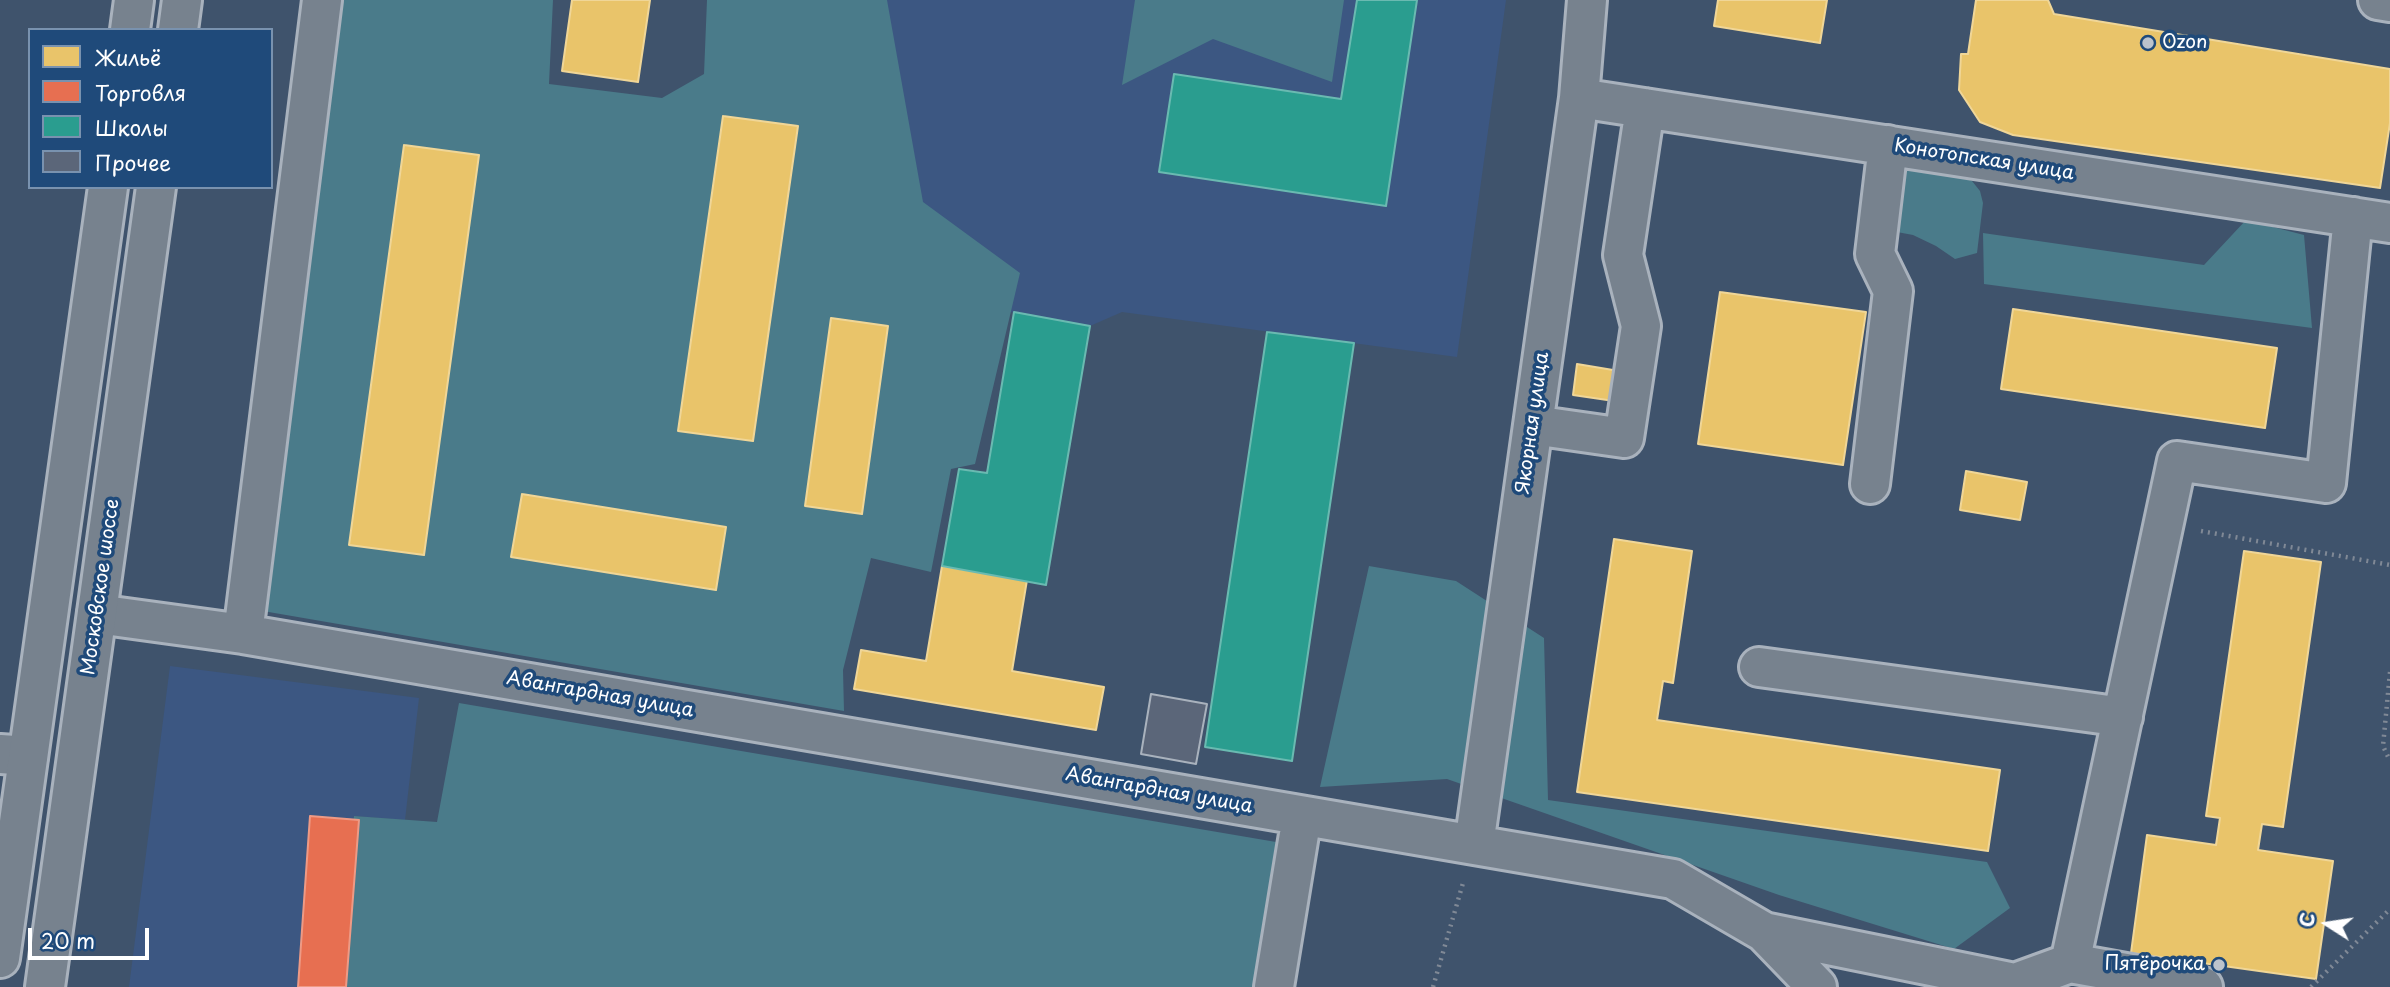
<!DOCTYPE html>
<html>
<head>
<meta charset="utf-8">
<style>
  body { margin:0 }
  #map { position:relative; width:2390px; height:987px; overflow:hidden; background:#3f536c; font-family:"Playpen Sans",sans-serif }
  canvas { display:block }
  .legend { position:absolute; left:28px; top:28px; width:245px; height:161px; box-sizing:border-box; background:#1f4a7a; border:2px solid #7992af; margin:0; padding:9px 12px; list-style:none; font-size:21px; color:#fff }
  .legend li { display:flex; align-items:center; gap:14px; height:35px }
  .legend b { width:35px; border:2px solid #7992af }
  .north { position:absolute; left:2292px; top:889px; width:70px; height:70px; -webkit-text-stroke:5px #1f4a7a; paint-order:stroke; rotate:282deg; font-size:19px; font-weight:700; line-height:28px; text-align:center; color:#fff }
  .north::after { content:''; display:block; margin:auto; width:24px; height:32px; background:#fff; clip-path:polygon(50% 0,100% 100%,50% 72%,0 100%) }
  .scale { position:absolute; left:28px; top:928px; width:121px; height:32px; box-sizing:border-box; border:4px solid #fff; border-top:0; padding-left:9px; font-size:21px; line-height:24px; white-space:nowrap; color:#fff; -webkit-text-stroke:5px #1f4a7a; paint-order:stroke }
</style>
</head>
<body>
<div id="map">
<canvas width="2390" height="987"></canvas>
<ul class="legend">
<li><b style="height:19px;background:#e9c46a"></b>Жильё</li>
<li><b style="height:19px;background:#e76f51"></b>Торговля</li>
<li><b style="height:19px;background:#2a9d8f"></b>Школы</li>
<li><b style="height:19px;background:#5b6679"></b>Прочее</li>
</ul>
<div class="north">С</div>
<div class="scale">20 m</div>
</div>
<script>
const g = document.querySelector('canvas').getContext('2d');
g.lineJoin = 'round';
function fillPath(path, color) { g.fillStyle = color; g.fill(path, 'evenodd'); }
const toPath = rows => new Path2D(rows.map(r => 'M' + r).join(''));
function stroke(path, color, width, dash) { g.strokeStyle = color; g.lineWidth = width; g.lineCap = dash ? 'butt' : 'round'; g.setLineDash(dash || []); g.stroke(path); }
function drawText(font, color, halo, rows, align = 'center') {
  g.font = font + ' "Playpen Sans",sans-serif'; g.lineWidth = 7; g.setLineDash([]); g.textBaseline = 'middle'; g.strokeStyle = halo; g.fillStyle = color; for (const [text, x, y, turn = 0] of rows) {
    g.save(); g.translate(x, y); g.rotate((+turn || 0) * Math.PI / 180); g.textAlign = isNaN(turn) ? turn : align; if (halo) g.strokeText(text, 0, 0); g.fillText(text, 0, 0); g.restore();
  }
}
const built = toPath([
  [838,0,1506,0,1457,357,1122,312,1090,326,800,275],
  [170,666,419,698,405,820,354,816,330,987,129,987]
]);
const green = toPath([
  [342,0,553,0,549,84,662,98,704,74,707,0,887,0,923,202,1020,273,975,464,951,469,931,572,871,558,843,670,844,711,257,610],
  [1135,0,1344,0,1332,82,1213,39,1122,85],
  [1891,163,1961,175,1972,181,1980,191,1983,203,1977,253,1955,259,1936,246,1913,235,1881,229],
  [2246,220,2304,235,2312,328,1984,284,1983,233,2204,265],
  [1369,566,1456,581,1544,638,1548,800,1987,862,2010,908,1954,949,1779,895,1447,779,1320,787],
  [459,703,1282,843,1258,987,330,987,354,816,437,822]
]);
const homes = toPath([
  [572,0,650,0,638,82,562,71,572,0],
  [1718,0,1827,0,1820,43,1714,26,1718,0],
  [1976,0,2048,0,2054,14,2390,69,2390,123,2380,188,2013,135,1980,122,1959,90,1961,54,1968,54,1976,0],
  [723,116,798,126,753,441,678,431,723,116],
  [404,145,479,155,424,555,349,545,404,145],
  [1720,292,1866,312,1843,465,1698,444,1720,292],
  [2013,309,2277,348,2265,428,2001,389,2013,309],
  [831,318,888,326,862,514,805,506,831,318],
  [1577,364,1619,371,1614,401,1573,395,1577,364],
  [1966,471,2027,482,2020,520,1960,510,1966,471],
  [522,494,726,527,716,590,511,557,522,494],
  [1614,539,1692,551,1673,683,1663,681,1657,720,2000,770,1988,851,1577,792,1614,539],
  [2244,551,2321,562,2283,827,2262,824,2258,850,2333,861,2316,979,2131,953,2147,835,2216,845,2220,818,2206,816,2244,551],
  [942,566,1027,580,1012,671,1104,687,1096,730,854,689,861,650,926,661,942,566]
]);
const shops = toPath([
  [310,816,359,820,346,987,298,987,310,816]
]);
const schools = toPath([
  [1357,0,1417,0,1386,206,1159,172,1174,74,1341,99,1357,0],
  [1014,312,1090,326,1046,585,942,566,959,469,987,473,1014,312],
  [1267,332,1354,343,1292,761,1205,747,1267,332]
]);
const building = toPath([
  [1151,694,1207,704,1196,764,1141,754,1151,694]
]);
const path = toPath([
  [2201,531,2390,565],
  [2390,672,2383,746,2390,761],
  [1433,987,1463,883],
  [2311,987,2390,909]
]);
const minor = toPath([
  [2378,0,2390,2],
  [1579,98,2390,223],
  [1533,425,1624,438,1641,326,1623,255,1645,108],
  [1870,484,1893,291,1875,254,1888,145],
  [97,614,243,634,1673,879,1764,932,2015,983,2070,963,2203,987],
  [243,634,322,0],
  [1759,667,2123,717],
  [0,754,28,756],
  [1474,845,1579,98,1587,0],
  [1764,932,1817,987],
  [2070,963,2177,461,2326,483,2353,217],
  [1274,987,1302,816]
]);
const major = toPath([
  [130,30,134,0],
  [178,30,182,0],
  [0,958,108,187],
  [45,987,156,187]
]);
const markers = [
  [2148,43,7,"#bcc3cc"],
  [2219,965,7,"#bcc3cc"]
];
const poiNames = [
  ["Ozon",2162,43],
  ["Пятёрочка",2205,965,"right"]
];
const streetNames = [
  ["Конотопская улица",1984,160,9],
  ["Якорная улица",1533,423,-82],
  ["Московское шоссе",101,587,-82],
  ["Авангардная улица",600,695,10],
  ["Авангардная улица",1159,791,10]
];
fillPath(built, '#3c5782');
fillPath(green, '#4a7b8a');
fillPath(homes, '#e9c46a');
stroke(homes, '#f0d697', 2);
fillPath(shops, '#e76f51');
stroke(shops, '#ee9a85', 2);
fillPath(schools, '#2a9d8f');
stroke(schools, '#6abab1', 2);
fillPath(building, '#5b6679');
stroke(building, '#a9b2bd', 2);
stroke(minor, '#a9b2bd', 44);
stroke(major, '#a9b2bd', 44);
stroke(path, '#808996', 4.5, [2, 5]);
stroke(minor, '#77828e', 38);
stroke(major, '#77828e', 38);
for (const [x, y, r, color] of markers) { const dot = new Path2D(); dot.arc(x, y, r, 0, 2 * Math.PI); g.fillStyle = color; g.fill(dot); stroke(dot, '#1f4a7a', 2.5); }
drawText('19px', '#fff', '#1f4a7a', poiNames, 'left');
drawText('19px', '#fff', '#1f4a7a', streetNames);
</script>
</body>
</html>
